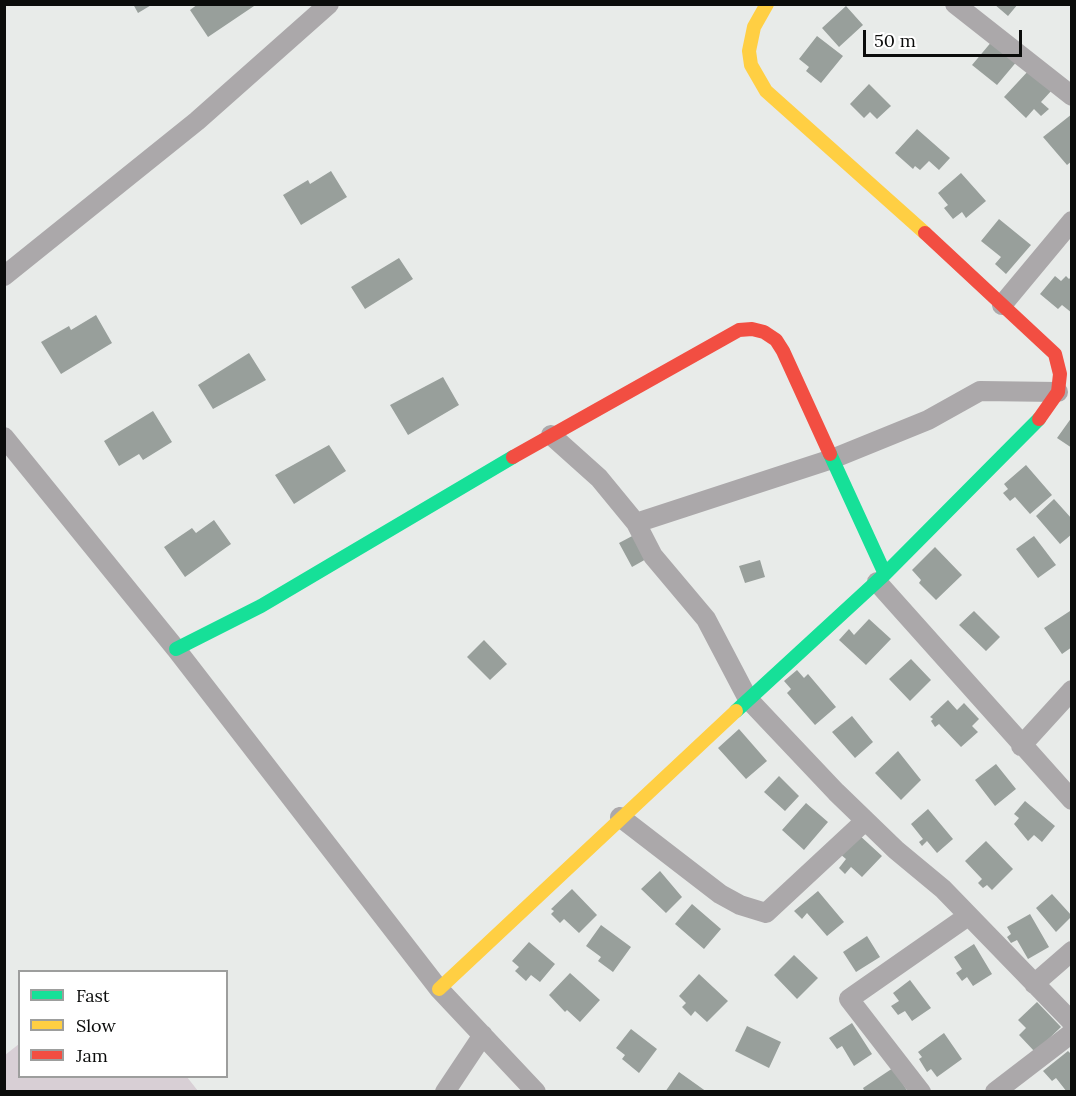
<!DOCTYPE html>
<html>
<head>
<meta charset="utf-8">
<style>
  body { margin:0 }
  #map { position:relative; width:1076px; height:1096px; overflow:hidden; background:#e8ebe9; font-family:Lora,serif }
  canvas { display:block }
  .frame { position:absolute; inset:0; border:6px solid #0b0c0b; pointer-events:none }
  .legend { position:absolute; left:18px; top:970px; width:210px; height:108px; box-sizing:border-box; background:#fff; border:2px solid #9d9e9d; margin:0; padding:8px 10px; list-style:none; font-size:18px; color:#0b0c0b }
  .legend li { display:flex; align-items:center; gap:12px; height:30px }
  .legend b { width:30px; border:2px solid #9d9e9d }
  .scale { position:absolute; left:863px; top:30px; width:159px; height:27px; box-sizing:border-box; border:3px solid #0b0c0b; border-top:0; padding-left:8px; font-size:18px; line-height:21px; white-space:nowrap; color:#0b0c0b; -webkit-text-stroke:4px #fff; paint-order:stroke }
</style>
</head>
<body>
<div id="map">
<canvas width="1076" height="1096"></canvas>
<div class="frame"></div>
<ul class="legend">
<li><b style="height:8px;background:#16e098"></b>Fast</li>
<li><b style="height:8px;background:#ffcf43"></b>Slow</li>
<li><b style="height:8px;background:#f24e42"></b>Jam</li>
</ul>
<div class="scale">50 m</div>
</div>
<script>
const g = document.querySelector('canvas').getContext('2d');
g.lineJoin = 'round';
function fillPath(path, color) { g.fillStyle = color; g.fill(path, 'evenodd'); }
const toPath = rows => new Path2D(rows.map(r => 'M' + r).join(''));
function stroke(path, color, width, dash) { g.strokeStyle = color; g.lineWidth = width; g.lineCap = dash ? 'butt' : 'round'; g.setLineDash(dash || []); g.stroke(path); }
const green = toPath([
  [19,1044,20,1076,187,1077,198,1091,5,1091,5,1055]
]);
const building = toPath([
  [133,4,153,4,138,13],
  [198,4,257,4,208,37,190,10],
  [994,4,1018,4,1008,16],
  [846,6,863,25,839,47,822,28],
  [817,36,843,56,821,83,806,71,809,67,799,59],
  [993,40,1018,60,997,85,972,65],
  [1030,69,1052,90,1041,102,1049,109,1041,116,1034,109,1026,118,1004,97],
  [869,84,891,106,877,119,870,112,864,118,850,104],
  [1072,114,1072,161,1067,165,1043,137],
  [917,129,950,158,939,170,929,161,920,170,915,166,913,169,895,153],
  [331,171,347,197,301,225,283,195,308,180,310,184],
  [961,173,986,201,966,218,962,212,953,219,944,208,948,205,938,193],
  [999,219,1031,245,1006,274,995,264,1001,257,981,241],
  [399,258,413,279,365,309,351,287],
  [1055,276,1061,281,1066,276,1069,279,1072,276,1072,313,1062,305,1058,309,1040,294],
  [96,315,112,343,61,374,41,342,69,326,71,330],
  [249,353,266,380,213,409,198,385],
  [443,377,459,405,408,435,390,405],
  [153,411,172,442,143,460,139,454,119,466,104,441],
  [1072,417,1072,448,1057,438],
  [329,445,346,471,294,504,275,475],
  [1026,465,1052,495,1030,514,1015,497,1010,501,1003,493,1008,489,1004,484],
  [1054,499,1072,519,1072,534,1060,544,1036,516],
  [214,520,231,544,185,577,164,547,192,528,196,533],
  [636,534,648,558,632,567,619,543],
  [1034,536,1056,565,1038,578,1016,549],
  [935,547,962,575,936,600,919,583,921,580,912,570],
  [760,560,765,577,745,583,739,566],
  [974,611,1000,637,986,651,959,625],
  [1070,611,1072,647,1062,654,1044,628],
  [869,619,891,639,866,665,839,640,849,629,854,635],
  [484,640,507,664,490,680,467,657],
  [911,659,931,680,910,701,889,679],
  [797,670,804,678,808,674,836,707,815,725,787,693,791,689,784,681],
  [948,700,957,710,964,703,979,719,972,726,978,732,961,747,939,724,935,727,931,721,933,719,930,717],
  [852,716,873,742,855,758,832,732],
  [739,729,767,761,746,779,718,748],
  [898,751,921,780,901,800,875,773],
  [996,764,1016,789,995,806,975,780],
  [779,776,799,796,785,811,764,792],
  [1025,801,1055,826,1042,842,1034,835,1028,841,1014,824,1019,818,1014,814],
  [806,803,828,822,804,850,782,830],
  [928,809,953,839,937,853,927,841,922,846,919,842,923,839,911,824],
  [858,834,882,856,862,877,851,867,845,874,839,868,846,859,840,854],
  [986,841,1013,869,992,890,987,885,983,888,978,883,982,879,965,861],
  [660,871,682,897,666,913,641,889],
  [572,889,597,915,579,933,564,919,560,923,551,914,554,911,551,909],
  [818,891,844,922,827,936,807,913,802,919,794,911],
  [1052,894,1072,916,1056,932,1036,908],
  [692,904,721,929,704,949,675,924],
  [1030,914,1049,947,1028,959,1017,940,1011,943,1007,937,1011,934,1007,927],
  [601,925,631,947,613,972,598,961,601,957,586,946],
  [867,936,880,957,856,972,843,952],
  [529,942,555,964,540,982,531,975,526,981,515,971,519,967,512,961],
  [974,944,992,974,973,986,967,977,962,981,956,973,962,969,954,957],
  [794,955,818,978,797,999,774,975],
  [570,973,600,1000,580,1022,567,1010,565,1012,549,995],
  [699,974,728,1001,707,1022,695,1011,691,1016,682,1007,686,1003,679,996],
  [910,980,931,1008,912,1021,905,1011,898,1015,891,1006,899,1001,893,993],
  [1037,1002,1061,1027,1035,1052,1019,1035,1026,1028,1018,1020],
  [852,1023,872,1054,854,1066,842,1046,837,1049,829,1038],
  [747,1026,781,1042,769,1068,735,1051],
  [631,1029,657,1049,639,1073,622,1059,625,1055,616,1048],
  [944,1033,962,1059,937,1077,931,1069,927,1072,919,1059,922,1057,918,1052],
  [1068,1051,1072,1055,1072,1092,1067,1092,1056,1078,1052,1081,1043,1071],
  [893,1068,908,1092,865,1092,863,1088],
  [679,1072,707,1092,665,1092]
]);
const street = toPath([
  [955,4,1072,96],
  [4,276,197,121,329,4],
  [1002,305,1072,221],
  [551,435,599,478,636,523,653,556,706,619,748,699,836,792,896,850,943,889,1072,1022],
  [4,437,176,649,439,989,536,1092],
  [636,523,832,459,928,420,980,391,1058,392],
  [877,582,1072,800],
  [1021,746,1072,690],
  [620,817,720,894,740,905,766,913,865,821],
  [1034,984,1072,951],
  [445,1092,483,1035],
  [921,1092,849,999,968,916],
  [995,1092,1072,1033]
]);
const fast = toPath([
  [830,454,885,574],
  [176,649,261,606,513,457],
  [736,711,885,574,1039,419]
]);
const slow = toPath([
  [767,4,754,27,749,51,751,65,766,91,925,233],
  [439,989,736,711]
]);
const jam = toPath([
  [925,233,1055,354,1060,374,1058,392,1039,419],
  [513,457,739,330,752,329,764,332,776,340,783,351,830,454]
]);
fillPath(green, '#d8cfd5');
fillPath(building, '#989f9b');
stroke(street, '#aba8aa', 20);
stroke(fast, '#16e098', 14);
stroke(slow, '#ffcf43', 14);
stroke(jam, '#f24e42', 14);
</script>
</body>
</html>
